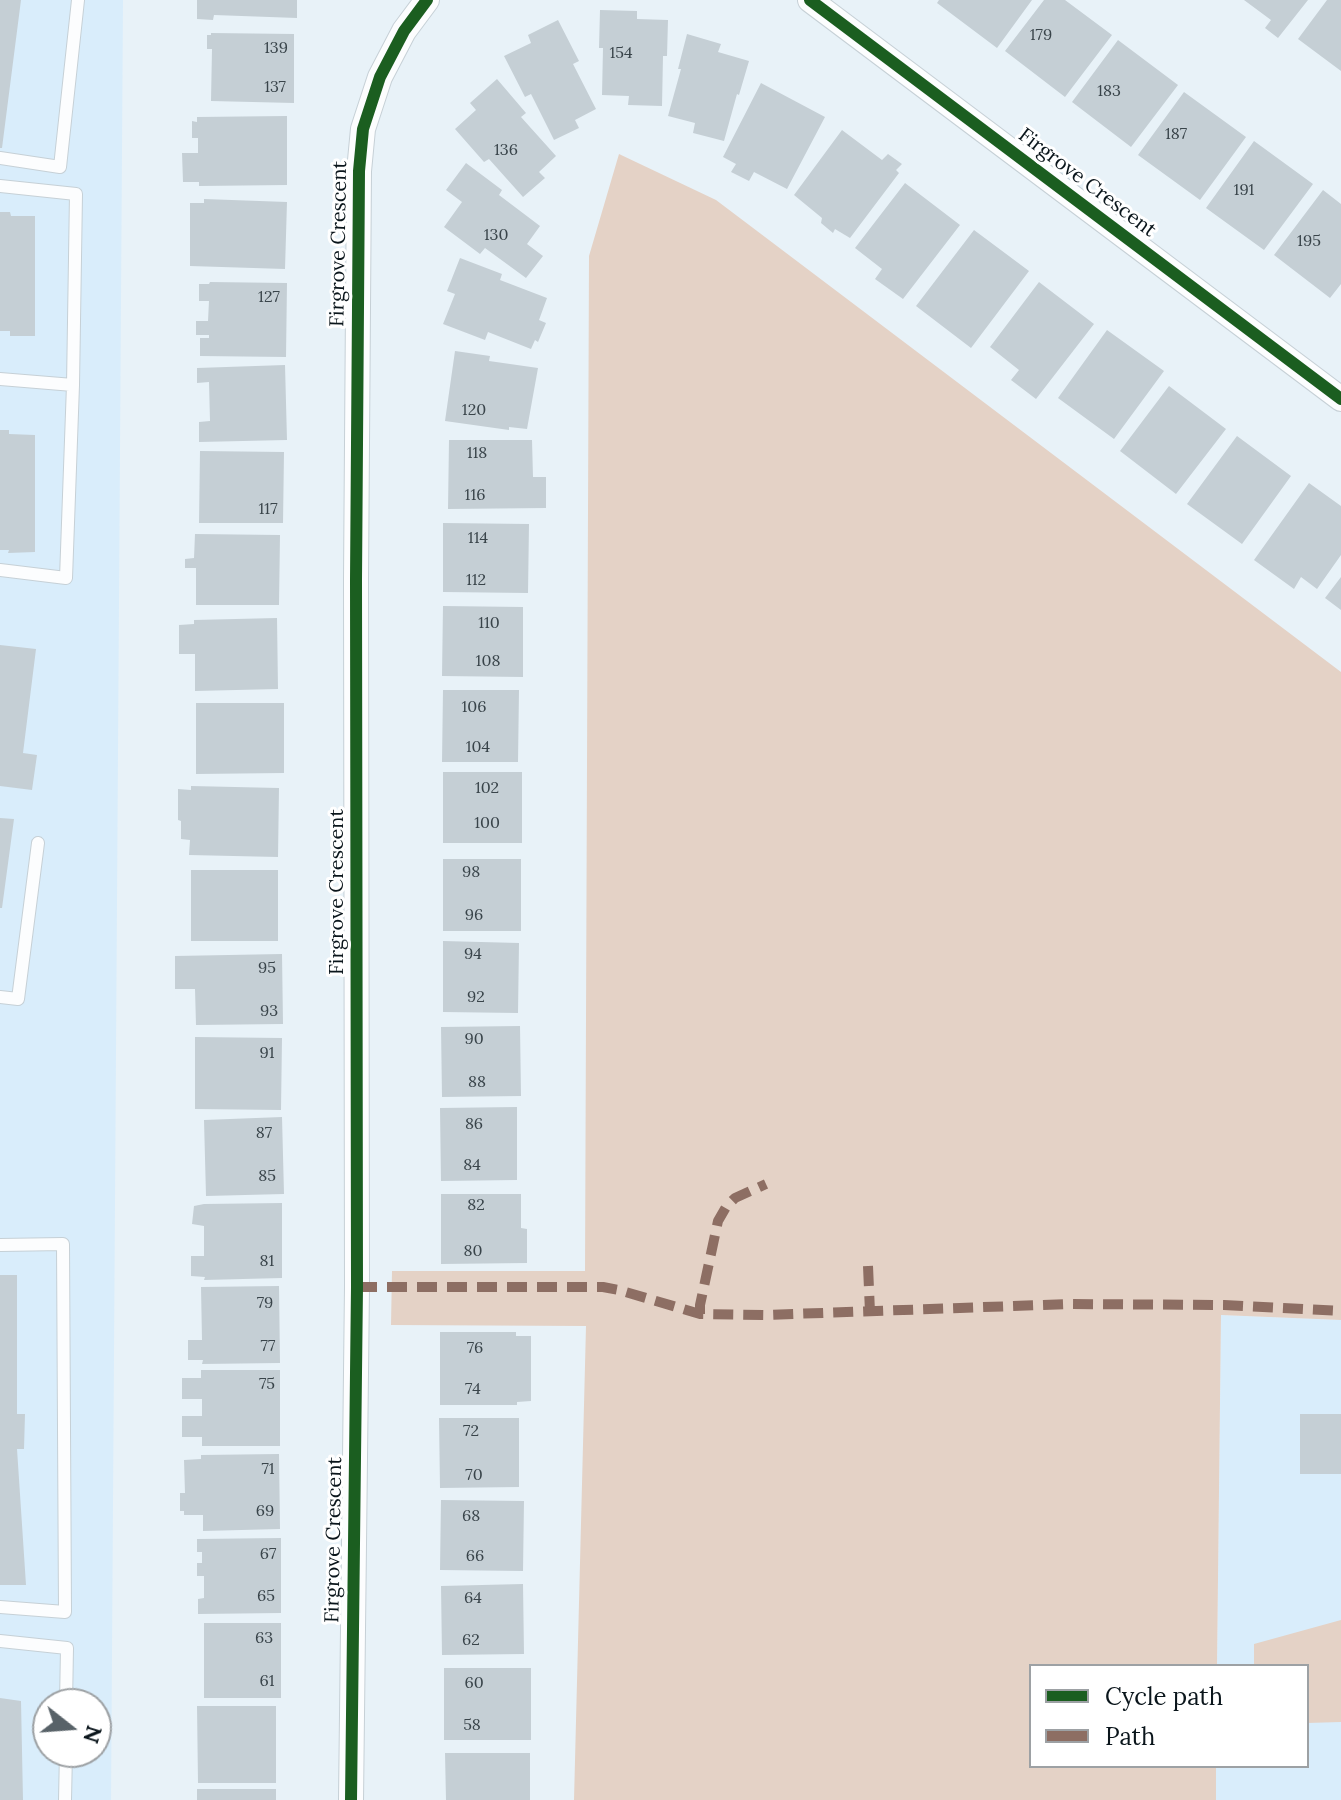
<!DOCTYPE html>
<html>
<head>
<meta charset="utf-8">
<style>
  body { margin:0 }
  #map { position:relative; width:1341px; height:1800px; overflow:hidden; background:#e8f2f8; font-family:Lora,serif }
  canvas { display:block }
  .legend { position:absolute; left:1029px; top:1664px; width:280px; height:104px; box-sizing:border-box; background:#fff; border:2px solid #9da1a4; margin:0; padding:10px 14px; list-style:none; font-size:24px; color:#0a151b }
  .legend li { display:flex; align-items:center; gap:16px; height:40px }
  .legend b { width:40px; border:2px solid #9da1a4 }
  .north { position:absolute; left:32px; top:1688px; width:80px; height:80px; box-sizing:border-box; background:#fff; border:2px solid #9da1a4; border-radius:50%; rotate:107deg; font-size:22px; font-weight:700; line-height:32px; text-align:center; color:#0a151b }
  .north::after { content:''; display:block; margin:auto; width:28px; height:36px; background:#586268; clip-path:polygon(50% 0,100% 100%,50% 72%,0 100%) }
</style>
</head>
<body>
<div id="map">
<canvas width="1341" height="1800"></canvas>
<ul class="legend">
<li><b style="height:10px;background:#1b5e20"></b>Cycle path</li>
<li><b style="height:10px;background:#8d6e63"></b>Path</li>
</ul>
<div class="north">N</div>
</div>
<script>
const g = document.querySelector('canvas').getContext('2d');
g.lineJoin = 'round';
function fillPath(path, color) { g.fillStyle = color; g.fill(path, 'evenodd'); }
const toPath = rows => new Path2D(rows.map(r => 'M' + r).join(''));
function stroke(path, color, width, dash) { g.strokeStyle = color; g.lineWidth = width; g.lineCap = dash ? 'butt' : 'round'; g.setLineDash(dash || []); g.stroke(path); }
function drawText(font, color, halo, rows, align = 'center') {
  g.font = font + ' Lora,serif'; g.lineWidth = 6; g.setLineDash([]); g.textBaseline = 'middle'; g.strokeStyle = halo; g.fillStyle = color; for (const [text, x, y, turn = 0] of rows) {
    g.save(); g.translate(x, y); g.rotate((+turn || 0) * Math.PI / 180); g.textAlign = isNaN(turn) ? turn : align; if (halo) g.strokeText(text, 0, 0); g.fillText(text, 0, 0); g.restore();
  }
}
const built = toPath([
  [0,0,123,0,111,1800,0,1800],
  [48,1704,96,1704,96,1752,48,1752],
  [1221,1315,1341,1320,1341,1800,1216,1800,1216,1766,1307,1766,1307,1666,1217,1666]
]);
const green = toPath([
  [619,154,716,200,1341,672,1341,1320,1221,1315,1217,1666,1031,1666,1031,1766,1216,1766,1216,1800,574,1800,586,1326,391,1325,392,1271,585,1271,589,256],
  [1341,1620,1341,1722,1307,1723,1307,1666,1254,1666,1254,1644]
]);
const building = toPath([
  [0,0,21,0,2,148,0,148],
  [197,0,297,0,297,18,214,15,213,20,197,19],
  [939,0,1032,0,997,48,937,3],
  [1044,0,1065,0,1112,35,1065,97,1005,51],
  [1244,0,1308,0,1278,38,1265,28,1271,20],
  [1327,0,1341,0,1341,71,1298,39],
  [600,10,637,11,637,19,668,20,667,56,663,56,662,106,628,105,629,96,602,95,603,48,599,48],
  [558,20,579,61,573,64,596,109,575,120,579,128,554,140,531,94,525,97,504,56,531,43,528,35],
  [211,33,294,34,294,103,211,101,212,49,207,49,207,35,211,35],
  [687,34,721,44,718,52,749,61,739,95,737,94,724,141,693,133,695,123,668,116,681,69,678,69],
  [1118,40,1178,85,1131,147,1072,102],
  [497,79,526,113,521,117,556,156,539,172,545,178,523,197,489,159,484,162,455,129,476,110,470,103],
  [761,83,825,117,787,189,754,172,749,181,731,172,736,164,723,157],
  [1184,92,1246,137,1200,200,1138,155],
  [287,116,287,185,199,186,199,182,183,182,182,153,198,153,198,138,192,138,192,121,197,122,197,117],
  [842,130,882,160,888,154,902,164,896,170,899,173,850,238,835,229,833,233,821,223,822,218,794,195],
  [1254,141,1313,184,1264,250,1206,208],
  [466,163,502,190,499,195,540,226,527,244,543,256,526,278,485,248,480,254,444,227,462,202,446,190],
  [905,183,960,225,903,299,875,279,882,269,855,248],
  [1323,190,1341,204,1341,284,1330,298,1274,255],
  [204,199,287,202,285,269,190,266,190,203,204,203],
  [0,212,10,212,11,216,35,216,35,336,10,336,10,331,0,331],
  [974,230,1029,271,971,348,916,306],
  [460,258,502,274,500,280,547,298,539,320,546,323,538,342,535,340,531,349,488,332,485,340,443,324,455,294,447,291],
  [210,282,287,283,286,357,200,356,200,338,209,338,209,335,196,335,196,321,208,321,209,301,199,301,199,284,209,284],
  [1039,282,1094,324,1036,399,1011,380,1019,370,990,347],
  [1107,330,1164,371,1114,439,1058,398],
  [455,351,490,356,489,361,538,368,527,429,509,427,509,430,445,421],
  [285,365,287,440,199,442,199,422,210,421,209,382,197,383,197,368],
  [1169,386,1226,429,1176,494,1120,451],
  [0,430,9,430,9,434,35,435,35,552,8,553,9,550,0,550],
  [1237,436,1291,476,1242,544,1187,504],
  [449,440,532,440,533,477,546,477,546,508,448,509],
  [200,451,284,452,283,523,199,523],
  [1309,483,1341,506,1341,555,1317,589,1301,577,1294,589,1254,560],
  [443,523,529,524,528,593,443,592],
  [195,534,280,535,279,605,196,605,196,568,185,568,185,559,194,558],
  [1341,577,1341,610,1325,598],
  [443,606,523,607,523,677,442,676],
  [277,618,278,689,195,691,195,654,179,654,179,625,194,624,194,620],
  [0,645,36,649,23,753,37,755,32,790,0,786],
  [443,690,519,690,518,762,442,762],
  [196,703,284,703,284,773,196,774],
  [443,772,522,772,522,843,443,843],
  [191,786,279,788,278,857,189,855,190,840,181,839,181,821,178,820,178,789,191,790],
  [0,818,14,819,2,908,0,908],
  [443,859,521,859,521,931,443,931],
  [191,870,278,870,278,941,191,941],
  [443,941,519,943,518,1013,443,1012],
  [282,954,283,1024,196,1025,195,989,175,989,175,956],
  [520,1026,521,1096,442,1097,441,1027],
  [195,1037,282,1038,281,1110,195,1109],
  [517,1107,517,1180,441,1181,440,1108],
  [282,1117,284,1194,206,1196,204,1120],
  [441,1194,521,1194,521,1228,527,1229,527,1263,441,1264],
  [282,1203,282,1278,204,1280,205,1277,191,1276,191,1256,204,1256,204,1226,192,1224,194,1206,204,1204],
  [0,1275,17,1275,17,1414,25,1414,24,1449,17,1449,26,1585,0,1585],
  [279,1286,280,1363,202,1364,203,1360,188,1360,188,1340,202,1340,201,1287],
  [440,1332,516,1332,516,1336,531,1336,531,1401,517,1402,517,1405,440,1405],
  [201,1370,280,1370,280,1446,202,1446,202,1437,182,1437,182,1416,202,1416,202,1399,182,1399,182,1378,201,1378],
  [1300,1414,1341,1414,1341,1474,1300,1474],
  [439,1418,519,1418,519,1487,440,1488],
  [279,1454,280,1529,203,1531,203,1515,184,1515,184,1511,180,1511,180,1493,185,1493,184,1460,201,1459,201,1455],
  [441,1500,524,1501,523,1571,440,1570],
  [281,1538,281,1613,198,1614,198,1599,204,1598,204,1576,197,1576,197,1563,202,1563,202,1552,197,1552,197,1539],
  [523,1584,524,1654,442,1655,441,1586],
  [204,1623,281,1623,281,1698,204,1698],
  [444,1668,531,1668,531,1740,444,1740],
  [0,1698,21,1701,23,1800,0,1800],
  [197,1706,276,1706,276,1783,198,1783],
  [445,1753,530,1753,530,1800,446,1800],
  [197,1789,276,1789,276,1800,197,1800]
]);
const lane = toPath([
  [0,158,60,167,78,0],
  [0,186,76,194,73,385,0,379],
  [0,570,66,578,73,385],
  [0,997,18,999,38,843],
  [0,1245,63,1244,65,1612,0,1607],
  [0,1641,67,1648,66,1704],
  [65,1800,66,1752]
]);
const street = toPath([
  [810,0,1341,399],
  [351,1800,357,1287,356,579,359,171,363,129,380,77,404,31,427,0]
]);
const quiet = toPath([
  [868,1266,870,1312],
  [357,1287,603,1287,619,1290,700,1314,765,1315,1069,1304,1224,1305,1341,1311],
  [700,1314,700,1305,718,1221,726,1207,735,1198,766,1184]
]);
const cycleway = toPath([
  [810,0,1341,399],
  [351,1800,357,1287,356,579,359,171,363,129,380,77,404,31,427,0]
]);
const numberNames = [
  ["179",1041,35],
  ["139",276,48],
  ["154",621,53],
  ["137",275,87],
  ["183",1109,91],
  ["187",1176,134],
  ["136",506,150],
  ["191",1244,190],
  ["130",496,235],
  ["195",1309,241],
  ["127",269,297],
  ["120",474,410],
  ["118",477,453],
  ["116",475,495],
  ["117",268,509],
  ["114",478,538],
  ["112",476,580],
  ["110",489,623],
  ["108",488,661],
  ["106",474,707],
  ["104",478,747],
  ["102",487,788],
  ["100",487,823],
  ["98",471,872],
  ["96",474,915],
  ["94",473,954],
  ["95",267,968],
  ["92",476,997],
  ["93",269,1011],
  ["90",474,1039],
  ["91",267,1053],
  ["88",477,1082],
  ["86",474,1124],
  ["87",264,1133],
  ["84",472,1165],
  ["85",267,1176],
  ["82",476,1205],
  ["80",473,1251],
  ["81",267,1261],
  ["79",265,1303],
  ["77",268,1346],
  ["76",475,1348],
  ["75",267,1384],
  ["74",473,1389],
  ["72",471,1431],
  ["71",268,1469],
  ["70",474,1475],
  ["69",265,1511],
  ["68",471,1516],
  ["67",268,1554],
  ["66",475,1556],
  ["65",266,1596],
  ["64",473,1598],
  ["63",264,1638],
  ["62",471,1640],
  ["61",267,1681],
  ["60",474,1683],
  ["58",472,1725]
];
const streetNames = [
  ["Firgrove Crescent",1087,183,37],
  ["Firgrove Crescent",339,244,-89],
  ["Firgrove Crescent",337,892,-90],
  ["Firgrove Crescent",334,1540,-89]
];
fillPath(built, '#d9edfb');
fillPath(green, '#e4d2c6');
fillPath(building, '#c5cfd5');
stroke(lane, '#c6d0d6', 14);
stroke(street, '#c6d0d6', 26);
stroke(lane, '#fcfdfe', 12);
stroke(street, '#fcfdfe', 24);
stroke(quiet, '#8d6e63', 10, [20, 10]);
stroke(cycleway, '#1b5e20', 12);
drawText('16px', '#39444a', null, numberNames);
drawText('20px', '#0a151b', '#fff', streetNames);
</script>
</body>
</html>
